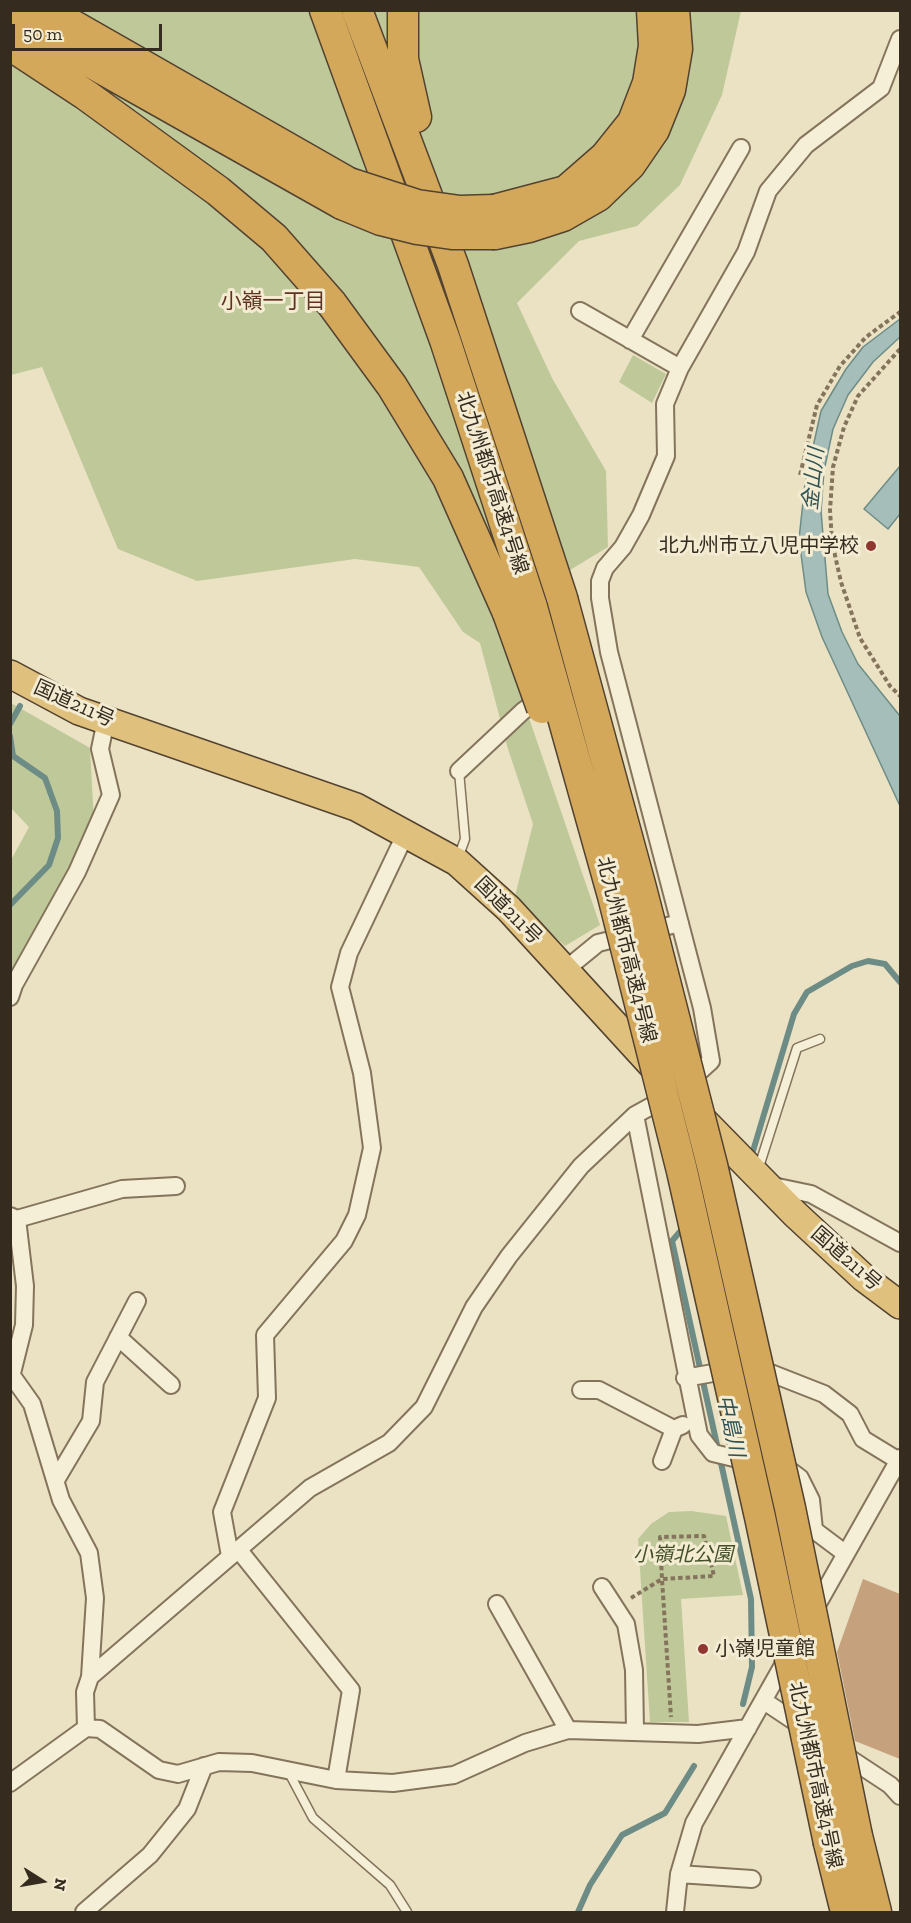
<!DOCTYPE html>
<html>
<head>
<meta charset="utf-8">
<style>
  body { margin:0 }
  #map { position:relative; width:911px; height:1923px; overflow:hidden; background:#ebe2c4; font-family:"Zilla Slab",serif }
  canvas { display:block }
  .frame { position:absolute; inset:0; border:12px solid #352b1f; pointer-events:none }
  .north { position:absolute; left:12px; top:1851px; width:60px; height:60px; -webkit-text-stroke:4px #f3ecd3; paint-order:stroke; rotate:101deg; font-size:16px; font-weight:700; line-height:24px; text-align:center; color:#352b1f }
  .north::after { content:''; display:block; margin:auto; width:21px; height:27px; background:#352b1f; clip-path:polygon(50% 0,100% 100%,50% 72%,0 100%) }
  .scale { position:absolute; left:12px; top:24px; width:150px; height:27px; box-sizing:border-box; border:3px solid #352b1f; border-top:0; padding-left:8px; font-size:18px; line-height:21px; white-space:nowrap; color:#352b1f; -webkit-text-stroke:4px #f3ecd3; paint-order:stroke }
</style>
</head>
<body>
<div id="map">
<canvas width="911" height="1923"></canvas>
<div class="frame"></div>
<div class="north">N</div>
<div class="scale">50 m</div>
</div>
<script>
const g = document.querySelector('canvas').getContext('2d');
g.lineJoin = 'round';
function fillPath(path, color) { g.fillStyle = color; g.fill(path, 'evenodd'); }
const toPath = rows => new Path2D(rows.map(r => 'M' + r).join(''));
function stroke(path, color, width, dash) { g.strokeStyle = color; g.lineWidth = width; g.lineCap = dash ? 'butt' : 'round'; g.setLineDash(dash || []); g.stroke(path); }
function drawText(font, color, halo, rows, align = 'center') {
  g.font = font + ' "Zilla Slab","Noto Sans JP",serif'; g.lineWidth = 6; g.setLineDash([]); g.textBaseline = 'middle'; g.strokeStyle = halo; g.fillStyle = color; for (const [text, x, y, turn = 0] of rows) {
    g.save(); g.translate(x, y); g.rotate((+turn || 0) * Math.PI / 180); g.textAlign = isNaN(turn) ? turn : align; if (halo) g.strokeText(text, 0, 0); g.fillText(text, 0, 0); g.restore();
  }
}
const green = toPath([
  [10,11,741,11,722,95,680,185,637,226,579,241,517,303,552,378,606,471,608,547,494,616,600,925,565,946,514,900,533,824,508,749,480,643,463,632,419,567,355,559,197,581,118,549,42,367,11,375],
  [633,355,666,374,652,403,619,382],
  [11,703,90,748,94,822,11,978,11,860,29,827,11,808],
  [691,1511,726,1516,743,1595,681,1599,689,1722,650,1722,638,1539,651,1524,669,1512]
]);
const water = toPath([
  [900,319,900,337,873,362,848,395,833,429,824,471,821,511,828,594,842,632,858,664,900,716,900,806,822,637,806,592,799,539,805,483,821,411,846,369,863,347,900,319],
  [900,466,900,514,888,529,864,509,900,466]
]);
const stream = toPath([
  [10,724,20,706],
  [10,736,13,756,45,778,57,811,58,838,49,865,10,905],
  [753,1151,794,1014,807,992,852,966,868,961,885,964,900,982],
  [684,1227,672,1241,751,1599,752,1667,743,1704],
  [578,1912,590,1885,622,1835,665,1813,694,1766]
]);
const building = toPath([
  [863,1579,900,1594,900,1759,855,1741,837,1652]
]);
const path = toPath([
  [900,349,858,396,844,427,833,467,830,510,832,542,841,582,860,638,890,686,900,696],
  [800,475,817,405,840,366,866,337,900,312],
  [631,1598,662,1579,714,1576,704,1536,660,1537,662,1579,671,1717]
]);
const service = toPath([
  [458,858,465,839,459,771],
  [758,1170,797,1048,820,1039],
  [287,1769,313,1818,390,1885,407,1912]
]);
const minor = toPath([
  [580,311,680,368],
  [630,340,741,148],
  [459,771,523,711,544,696],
  [565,970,598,943,680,923],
  [10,997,14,985,77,872,111,795,100,749,106,720],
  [635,1115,699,1435,713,1453,792,1472,800,1478,811,1500,814,1530,846,1554],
  [768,1185,811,1194,900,1243],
  [10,1216,17,1219,122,1189,176,1186],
  [118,1337,171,1385],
  [10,1373,32,1404,61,1500,89,1553,95,1598,90,1677,85,1692,86,1728],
  [12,1373,24,1325,25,1286,17,1219],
  [685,1378,741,1368,768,1372,824,1394,850,1414,863,1439,899,1461],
  [581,1390,599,1390,674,1429],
  [662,1461,674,1429,683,1425],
  [56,1480,91,1421,95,1382,137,1301],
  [238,1549,351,1690,336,1780],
  [230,1556,222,1512,267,1398,265,1335,344,1241,357,1215,372,1148,362,1073,340,987,349,953,406,833],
  [602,1587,626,1624,634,1670,635,1731],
  [497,1604,568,1730],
  [90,1677,310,1488,389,1443,424,1407,474,1307,509,1256,581,1166,635,1115,677,1092,711,1061,702,1008,609,652,600,598,600,581,605,568,623,547,641,515,666,456,665,404,680,368,746,252,768,191,806,145,881,88,900,39],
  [764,1701,803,1727],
  [840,1752,890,1785,900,1796],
  [10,1783,86,1728,100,1729,159,1770,178,1774,219,1762,252,1763,336,1780,393,1783,454,1775,525,1743,568,1730,698,1734,748,1728],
  [679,1874,752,1879],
  [84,1912,150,1855,187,1809,204,1766],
  [675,1912,679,1874,694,1823,900,1458]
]);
const trunk = toPath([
  [10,674,79,711,356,807,457,862,509,909,660,1074],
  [696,1113,795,1214,864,1278,900,1305]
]);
const motorway = toPath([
  [46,10,349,183],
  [325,10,445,340,532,607],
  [357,10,453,265,562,598],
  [403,10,403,59,416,117],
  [10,17,342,204],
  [10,45,86,95,218,191,274,238,332,304,392,386,448,478,508,613],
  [494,210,566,191,605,157,633,122,648,83,654,46,652,10],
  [495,234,529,227,563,216,598,196,630,165,654,130,670,90,677,49,674,10],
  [857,1836,876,1912],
  [829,1843,846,1912]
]);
const motorwayBridge = toPath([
  [349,183,417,205,460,211,494,210],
  [342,204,381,220,417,229,452,234,495,234],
  [562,598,641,888,712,1165,790,1508,857,1836],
  [532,607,613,896,682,1171,760,1517,829,1843],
  [508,613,542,708]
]);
const markers = [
  [871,546,6,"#8f3730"],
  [703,1649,6,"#8f3730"]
];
const streetNames = [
  ["北九州都市高速4号線",492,483,72],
  ["国道211号",74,704,24],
  ["国道211号",508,911,45],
  ["北九州都市高速4号線",626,950,76],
  ["国道211号",846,1259,41],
  ["北九州都市高速4号線",815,1775,78]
];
const poiNames = [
  ["北九州市立八児中学校",859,546],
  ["小嶺児童館",715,1649,"left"]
];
const parkNames = [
  ["小嶺北公園",683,1555]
];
const neighbourhoodNames = [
  ["小嶺一丁目",273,302]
];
const waterNames = [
  ["金山川",814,479,-84],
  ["中島川",730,1426,78]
];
fillPath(green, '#bfc899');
fillPath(water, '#a6beb9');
stroke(water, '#6d8c86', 1.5);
stroke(stream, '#6d8c86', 6);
fillPath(building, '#c6a17d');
stroke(service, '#84745c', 11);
stroke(minor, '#84745c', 20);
stroke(trunk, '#524230', 30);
stroke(motorway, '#524230', 33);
stroke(path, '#84745c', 4, [4.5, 3]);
stroke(service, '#f6efd7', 8);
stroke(minor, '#f6efd7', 16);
stroke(trunk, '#e0c07d', 27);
stroke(motorway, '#d4a85b', 30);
stroke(motorwayBridge, '#524230', 33, []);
stroke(motorwayBridge, '#d4a85b', 30);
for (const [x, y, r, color] of markers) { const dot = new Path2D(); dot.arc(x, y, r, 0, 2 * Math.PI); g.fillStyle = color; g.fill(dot); stroke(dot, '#f3ecd3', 2); }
drawText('20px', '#352b1f', '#f3ecd3', streetNames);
drawText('20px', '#352b1f', '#f3ecd3', poiNames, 'right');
drawText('italic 20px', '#435027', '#f3ecd3', parkNames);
drawText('21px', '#5f3321', '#f3ecd3', neighbourhoodNames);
drawText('italic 21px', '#2f5354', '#f3ecd3', waterNames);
</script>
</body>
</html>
